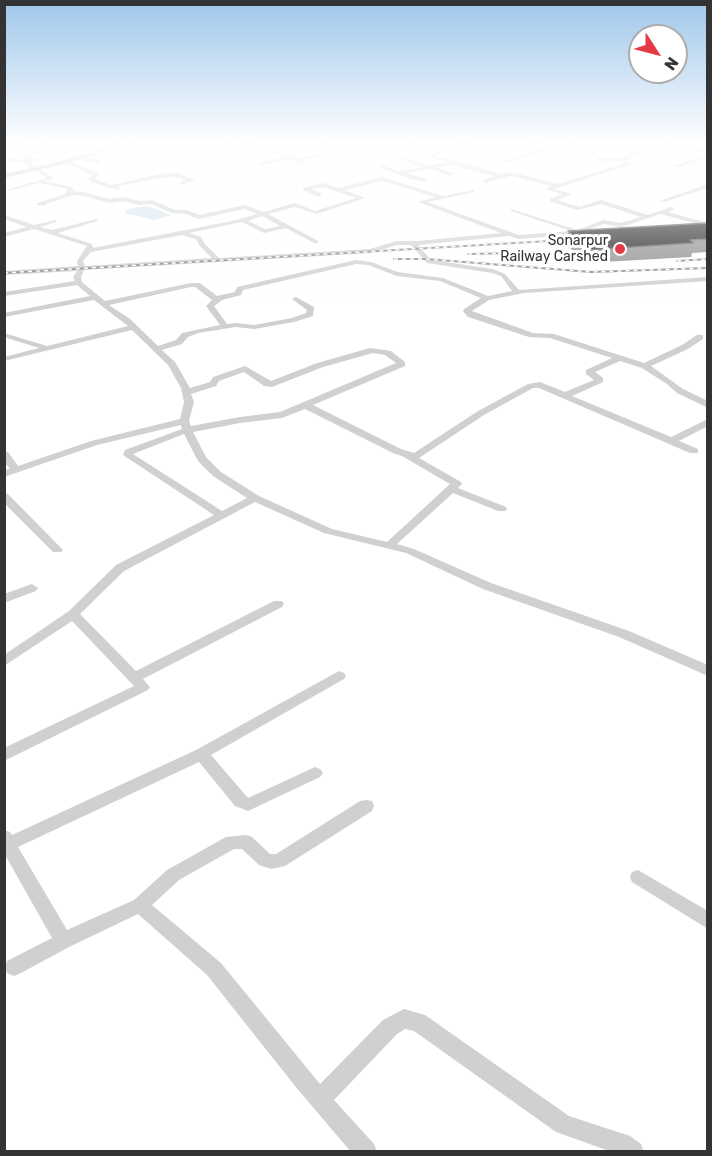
<!DOCTYPE html>
<html>
<head>
<meta charset="utf-8">
<style>
  body { margin:0 }
  #map { position:relative; width:712px; height:1156px; overflow:hidden; background:#fff; font-family:Rubik,sans-serif }
  canvas { display:block }
  .frame { position:absolute; inset:0; border:6px solid #333; pointer-events:none }
  .north { position:absolute; left:628px; top:24px; width:60px; height:60px; box-sizing:border-box; background:#fff; border:2px solid #adadad; border-radius:50%; rotate:126deg; font-size:16px; font-weight:700; line-height:24px; text-align:center; color:#333 }
  .north::after { content:''; display:block; margin:auto; width:21px; height:27px; background:#e63946; clip-path:polygon(50% 0,100% 100%,50% 72%,0 100%) }
</style>
</head>
<body>
<div id="map">
<canvas width="712" height="1156"></canvas>
<div class="frame"></div>
<div class="north">N</div>
</div>
<script>
const g = document.querySelector('canvas').getContext('2d');
g.lineJoin = 'round';
function fillPath(path, color) { g.fillStyle = color; g.fill(path, 'evenodd'); }
const toPath = rows => new Path2D(rows.map(r => 'M' + r).join(''));
function stroke(path, color, width, dash) { g.strokeStyle = color; g.lineWidth = width; g.lineCap = dash ? 'butt' : 'round'; g.setLineDash(dash || []); g.stroke(path); }
function drawText(font, color, halo, rows, align = 'center') {
  g.font = font + ' Rubik,sans-serif'; g.lineWidth = 6; g.setLineDash([]); g.textBaseline = 'middle'; g.strokeStyle = halo; g.fillStyle = color; for (const [text, x, y, turn = 0] of rows) {
    g.save(); g.translate(x, y); g.rotate((+turn || 0) * Math.PI / 180); g.textAlign = isNaN(turn) ? turn : align; if (halo) g.strokeText(text, 0, 0); g.fillText(text, 0, 0); g.restore();
  }
}
const water = toPath([
  [148,206,171,215,154,220,125,213,125,211,133,208]
]);
const street = toPath([
  [12,142,24,142,4,146,4,143,12,142],
  [35,142,41,142,54,149,29,156,39,160,30,163,54,178,45,181,71,187,74,189,72,191,84,192,109,199,123,197,140,201,152,200,175,210,187,210,199,215,245,205,263,212,295,203,315,211,356,198,324,187,311,189,322,194,320,197,303,190,303,188,324,183,339,188,382,177,443,196,474,190,474,192,427,202,519,235,571,231,511,211,511,209,577,230,604,220,621,223,641,217,601,204,577,210,550,201,550,199,562,194,545,189,552,186,511,176,485,183,483,180,494,176,451,165,436,167,454,173,452,176,430,169,405,173,427,179,425,182,410,179,379,167,382,165,399,171,424,167,402,160,404,157,429,166,446,162,425,155,439,151,438,149,440,147,473,142,444,149,446,152,434,155,500,174,511,172,558,184,623,164,621,161,597,161,595,158,621,158,646,147,678,142,676,144,649,149,626,160,629,165,554,189,572,194,557,200,579,207,601,200,648,215,671,207,674,209,668,212,708,223,708,227,661,214,621,227,604,224,573,235,518,239,509,236,418,245,431,260,493,269,505,274,519,290,708,277,708,281,524,293,489,300,472,311,533,333,554,334,644,363,682,345,697,335,703,335,703,339,688,349,651,366,683,389,708,401,708,408,677,393,667,384,642,368,620,361,595,372,603,378,603,382,572,396,671,437,708,419,708,426,679,441,698,449,698,453,690,453,539,388,533,388,484,415,419,458,461,482,462,484,458,488,506,507,507,509,506,511,498,511,453,493,397,544,414,549,491,583,629,631,708,665,708,676,619,637,483,589,406,553,324,533,255,502,124,571,80,614,136,671,274,601,282,601,284,604,282,607,143,679,150,687,148,690,4,761,4,748,134,686,72,621,4,666,4,655,69,611,116,565,214,515,123,455,125,450,182,429,181,425,97,445,4,477,4,470,10,469,4,462,4,451,8,452,18,466,91,441,180,419,184,402,181,388,168,365,132,330,4,361,4,357,39,348,4,337,4,333,47,346,128,326,94,300,4,317,4,313,90,296,77,285,4,296,4,292,75,281,73,277,77,271,4,275,4,271,78,266,77,261,87,246,34,229,4,237,4,233,27,227,4,219,4,215,34,225,56,220,56,222,40,227,52,230,97,219,97,221,58,233,92,244,93,248,232,221,257,214,245,209,198,219,186,214,172,213,151,204,140,205,123,201,109,203,84,196,73,195,46,204,47,206,37,205,37,203,65,194,67,189,39,183,9,191,9,189,47,178,24,163,4,161,4,158,30,160,20,156,47,149,35,142],
  [382,181,436,197,418,202,501,233,418,241,397,241,370,249,219,258,205,244,201,237,189,233,242,222,264,233,286,228,314,243,318,243,318,241,268,214,295,207,317,214,365,198,345,190,382,181],
  [262,216,280,226,265,229,248,221,262,216],
  [182,235,196,239,200,246,212,258,85,266,83,261,91,252,182,235],
  [397,245,411,245,427,263,492,273,501,276,512,291,488,296,443,278,398,272,371,262,356,260,237,287,235,292,217,296,200,283,191,283,105,301,82,282,81,277,84,270,370,253,397,245],
  [356,264,368,265,397,276,440,281,481,298,464,309,463,311,468,317,529,337,550,338,612,358,586,370,586,374,594,380,565,392,540,382,528,384,478,411,414,453,401,449,313,405,405,366,405,362,391,351,370,348,317,363,271,381,245,366,213,377,210,382,190,388,175,362,162,350,182,344,188,337,198,333,236,327,254,329,294,322,313,316,314,307,296,297,292,299,307,310,306,313,292,318,254,325,236,323,227,324,214,306,222,300,241,295,243,290,356,264],
  [191,287,195,287,212,300,206,306,220,325,182,333,176,340,158,346,130,319,109,305,191,287],
  [373,353,385,355,396,363,280,412,240,417,191,426,189,421,194,402,191,394,216,386,219,381,244,372,264,386,272,387,323,367,373,353],
  [305,409,393,453,402,456,450,484,387,542,332,529,259,496,221,472,206,457,193,432,240,423,282,418,305,409],
  [184,434,198,461,213,476,247,498,222,511,133,454,184,434],
  [238,142,253,142,297,158,321,153,324,155,302,160,305,162,302,164,290,159,261,165,259,162,285,157,247,143,213,149,211,148,238,142],
  [317,142,326,142,366,153,364,154,317,142],
  [413,142,420,142,406,147,404,146,413,142],
  [535,142,543,142,506,153,504,152,535,142],
  [567,142,575,142,503,163,498,162,567,142],
  [706,155,708,158,676,168,673,166,706,155],
  [78,156,100,160,103,162,100,164,76,159,78,156],
  [67,160,99,174,95,179,111,185,160,174,177,173,195,180,182,185,180,182,186,180,177,177,160,178,118,186,120,188,117,190,92,182,88,179,93,175,65,163,67,160],
  [708,184,708,188,664,202,659,201,708,184],
  [4,493,8,494,61,548,63,550,61,552,53,552,4,503,4,493],
  [32,584,38,588,36,591,4,603,4,594,32,584],
  [339,671,344,673,346,676,344,679,211,755,248,798,315,767,320,769,323,773,320,777,248,811,235,806,199,762,18,847,67,930,134,900,167,870,226,837,246,835,252,837,270,854,276,854,360,801,366,800,372,801,374,806,372,811,285,866,272,869,265,867,259,865,242,849,234,849,179,880,152,905,221,963,320,1084,383,1020,404,1009,425,1015,569,1116,630,1136,641,1144,644,1152,612,1152,556,1132,414,1031,405,1029,397,1034,334,1100,374,1144,377,1152,351,1152,295,1086,207,975,138,914,69,947,21,973,14,976,7,973,5,967,7,961,52,938,4,853,4,830,10,832,12,835,196,750,339,671],
  [638,870,708,911,708,929,632,882,630,877,632,872,638,870]
]);
const secondary = toPath([
  [124,142,135,142,69,163,4,178,4,174,65,160,124,142],
  [669,142,680,142,708,150,708,154,669,142]
]);
const rail = toPath([
  [468,254,516,253],
  [508,258,595,254],
  [394,259,426,259,591,272,708,268],
  [677,261,708,259],
  [4,273,583,239]
]);
const wall = toPath([
  [708,223,708,252,692,253,691,257,585,263,566,244,568,231]
]);
const building = toPath([
  [708,223,708,239,690,240,694,243,587,250,568,231,708,223]
]);
const markers = [
  [620,249,6,"#e63946"]
];
const farPoinames = [
  ["Sonarpur",608,241],
  ["Railway Carshed",608,257]
];
fillPath(water, '#cfe2ee');
fillPath(street, '#d0d0d0');
fillPath(secondary, '#bdbdbd');
stroke(rail, '#888', 2);
stroke(rail, '#fff', 1.5, [4]);
fillPath(wall, '#8c8c8c');
fillPath(building, '#1a1a1a');
stroke(building, '#5f5f5f', 1.5);
const sky = g.createLinearGradient(0, 0, 0, 304);
sky.addColorStop(0, '#9ec6ea');
sky.addColorStop(0.47, '#fff');
sky.addColorStop(1, '#ffffff00');
g.fillStyle = sky;
g.fillRect(0, 0, 712, 304);
for (const [x, y, r, color] of markers) { const dot = new Path2D(); dot.arc(x, y, r, 0, 2 * Math.PI); g.fillStyle = color; g.fill(dot); stroke(dot, '#fff', 2); }
drawText('14px', '#333', '#fff', farPoinames, 'right');
</script>
</body>
</html>
